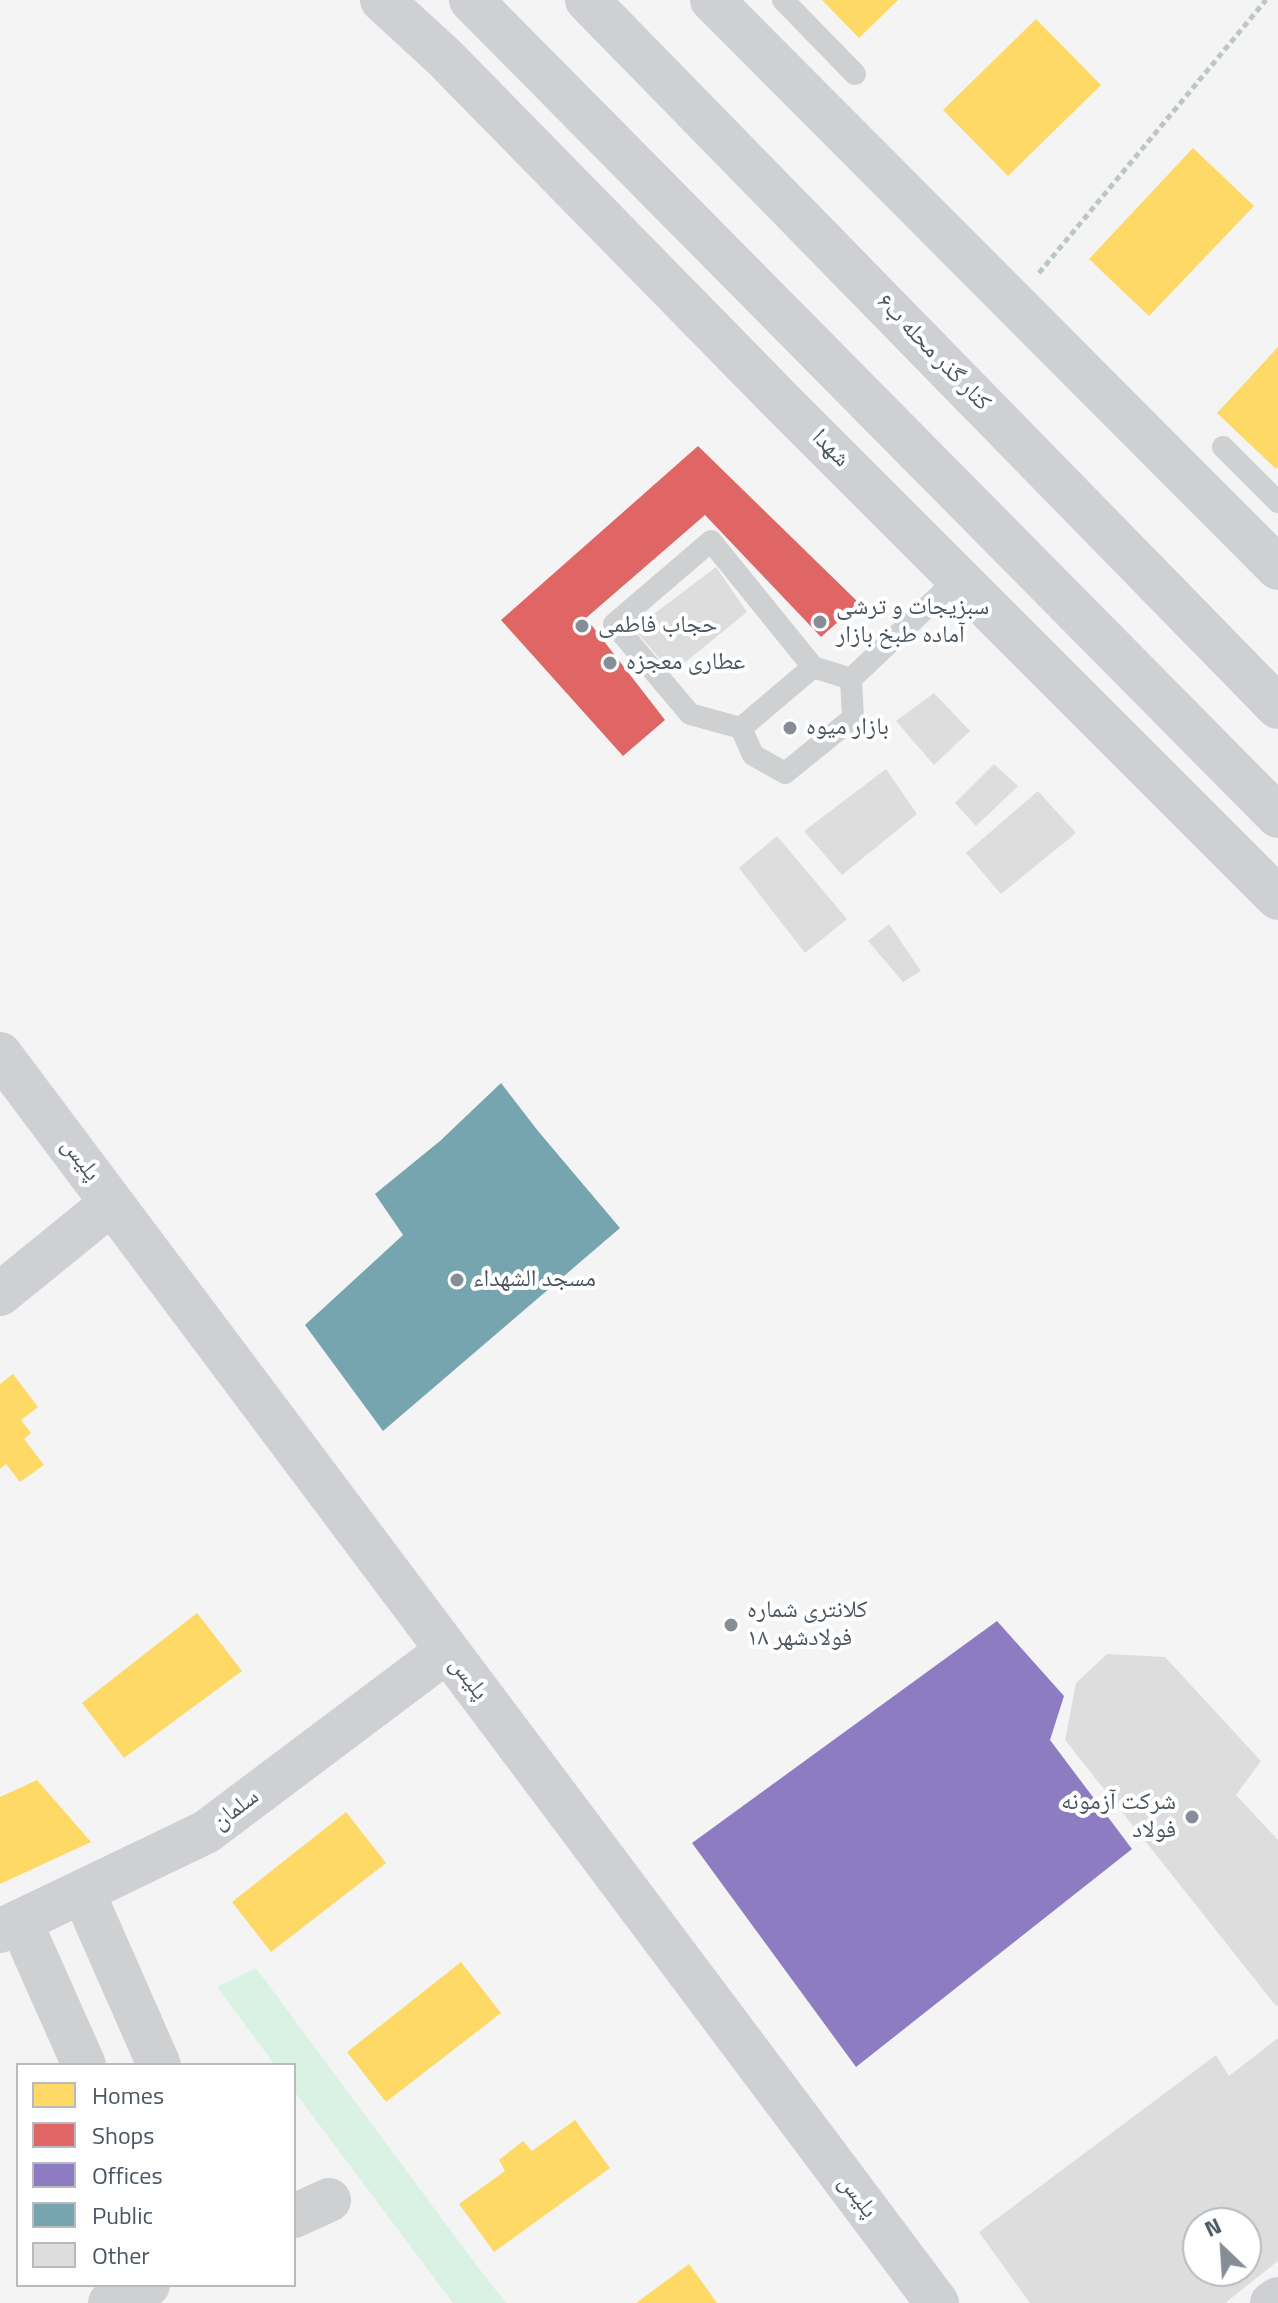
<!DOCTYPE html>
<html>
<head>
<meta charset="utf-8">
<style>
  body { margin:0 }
  #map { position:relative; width:1278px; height:2303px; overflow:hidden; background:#f4f4f4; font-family:"Titillium Web",sans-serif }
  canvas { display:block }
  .legend { position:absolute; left:16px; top:2063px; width:280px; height:224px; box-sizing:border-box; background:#fff; border:2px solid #b7bbc0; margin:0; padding:10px 14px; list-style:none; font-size:24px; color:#4a5661 }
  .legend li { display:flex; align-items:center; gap:16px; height:40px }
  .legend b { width:40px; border:2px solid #b7bbc0 }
  .north { position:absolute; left:1182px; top:2207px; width:80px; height:80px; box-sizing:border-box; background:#fff; border:2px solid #b7bbc0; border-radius:50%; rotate:335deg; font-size:22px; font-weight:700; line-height:32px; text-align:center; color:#4a5661 }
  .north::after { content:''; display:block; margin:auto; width:28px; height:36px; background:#868d94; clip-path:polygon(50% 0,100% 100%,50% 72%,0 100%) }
</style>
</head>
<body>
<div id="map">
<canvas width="1278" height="2303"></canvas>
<ul class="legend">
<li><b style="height:22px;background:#ffd966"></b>Homes</li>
<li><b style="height:22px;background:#e06666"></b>Shops</li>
<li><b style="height:22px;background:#8e7cc3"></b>Offices</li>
<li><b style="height:22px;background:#76a5af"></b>Public</li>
<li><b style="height:22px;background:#ddddde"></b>Other</li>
</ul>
<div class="north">N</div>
</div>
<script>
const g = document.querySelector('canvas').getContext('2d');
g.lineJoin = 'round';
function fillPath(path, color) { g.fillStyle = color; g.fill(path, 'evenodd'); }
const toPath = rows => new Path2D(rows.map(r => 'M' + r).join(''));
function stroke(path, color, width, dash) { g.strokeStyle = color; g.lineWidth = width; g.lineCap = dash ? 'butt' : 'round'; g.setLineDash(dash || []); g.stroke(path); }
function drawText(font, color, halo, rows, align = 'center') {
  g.font = font + ' "Titillium Web","Noto Naskh Arabic",sans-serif'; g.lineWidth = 8; g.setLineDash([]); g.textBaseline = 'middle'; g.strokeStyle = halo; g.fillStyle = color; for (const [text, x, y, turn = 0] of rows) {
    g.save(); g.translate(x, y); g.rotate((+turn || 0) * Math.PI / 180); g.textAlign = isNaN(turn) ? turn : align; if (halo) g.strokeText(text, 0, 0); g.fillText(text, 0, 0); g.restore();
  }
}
const green = toPath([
  [256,1968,477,2266,506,2303,453,2303,294,2091,294,2065,275,2065,217,1987]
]);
const homes = toPath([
  [822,0,898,0,859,38],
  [1036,19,1101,85,1008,176,943,110],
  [1193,148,1254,206,1149,316,1089,259],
  [1278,347,1278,467,1276,469,1217,413],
  [13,1374,38,1407,21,1420,31,1433,24,1439,44,1465,20,1482,6,1464,0,1469,0,1384],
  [197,1613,242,1671,124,1758,82,1703],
  [37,1780,91,1842,0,1884,0,1797],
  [346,1812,386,1863,271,1952,232,1902],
  [461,1962,501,2013,386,2102,347,2052],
  [575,2120,610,2168,494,2252,459,2204,505,2171,499,2160,523,2141,532,2151],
  [689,2264,717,2303,636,2303]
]);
const shops = toPath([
  [698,446,859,603,821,637,705,515,586,618,665,720,623,756,501,620]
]);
const offices = toPath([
  [997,1621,1064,1696,1050,1740,1132,1849,856,2067,692,1843]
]);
const public = toPath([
  [501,1083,538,1131,620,1228,383,1431,305,1325,403,1235,375,1194,440,1141]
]);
const building = toPath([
  [716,567,747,612,672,673,634,629],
  [934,693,970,731,934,765,896,721],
  [994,764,1018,786,976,826,955,803],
  [886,769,917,814,842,875,804,831],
  [1038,791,1076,833,1001,894,966,853],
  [777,836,847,919,805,953,739,868],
  [889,924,921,971,903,982,868,941],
  [1107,1654,1165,1657,1261,1761,1236,1795,1278,1840,1278,2005,1276,2006,1065,1740,1076,1683],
  [1278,2038,1278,2261,1225,2303,1030,2303,979,2232,1216,2055,1229,2076],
  [1198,2223,1246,2223,1246,2271,1198,2271]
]);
const path = toPath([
  [1039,273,1266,0]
]);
const lane = toPath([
  [783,0,855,74],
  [1223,447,1278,502],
  [813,667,851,679,853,718,785,773,753,755,741,728,813,667],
  [851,679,959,577],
  [741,728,690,714,614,624,711,541,813,667]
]);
const street = toPath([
  [83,1892,159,2065],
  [20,1921,84,2065],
  [294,2216,329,2200],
  [110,2303,148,2285]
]);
const secondary = toPath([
  [382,0,445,58,783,403,1278,898],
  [471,0,1278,816],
  [587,0,1278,707],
  [712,0,1278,568],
  [0,1054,937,2303],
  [0,1294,112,1203],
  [0,1931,206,1832,447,1651],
  [1272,2303,1278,2299]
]);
const markers = [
  [820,622,8,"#868d94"],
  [582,626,8,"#868d94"],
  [610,663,8,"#868d94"],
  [790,728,8,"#868d94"],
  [457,1280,8,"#868d94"],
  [731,1625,8,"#868d94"],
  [1192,1817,8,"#868d94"]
];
const streetNames = [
  ["کنار گذر محله ب۶",933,353,46],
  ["شهدا",830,449,45],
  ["پلیس",80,1160,53],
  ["پلیس",468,1679,53],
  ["سلمان",236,1810,-37],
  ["پلیس",857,2197,53]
];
const poiNames = [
  ["سبزیجات و ترشی",836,608],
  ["آماده طبخ بازار",836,636],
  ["حجاب فاطمی",598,626],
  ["عطاری معجزه",626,663],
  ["بازار میوه",806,728],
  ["مسجد الشهداء",473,1280],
  ["کلانتری شماره",747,1611],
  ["۱۸ فولادشهر",747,1639],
  ["شرکت آزمونه",1176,1803,"right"],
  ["فولاد",1176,1831,"right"]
];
fillPath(green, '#d9f2e3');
fillPath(homes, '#ffd966');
fillPath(shops, '#e06666');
fillPath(offices, '#8e7cc3');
fillPath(public, '#76a5af');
fillPath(building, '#ddddde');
stroke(path, '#bcc7c4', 5, [6, 4]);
stroke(lane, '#ced0d2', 22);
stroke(street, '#ced0d2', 44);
stroke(secondary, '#ced0d4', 44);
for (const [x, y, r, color] of markers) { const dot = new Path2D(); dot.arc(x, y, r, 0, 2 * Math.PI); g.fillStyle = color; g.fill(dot); stroke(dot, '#fff', 3); }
drawText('24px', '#4a5661', '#fff', streetNames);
drawText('24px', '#4a5661', '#fff', poiNames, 'left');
</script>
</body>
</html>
